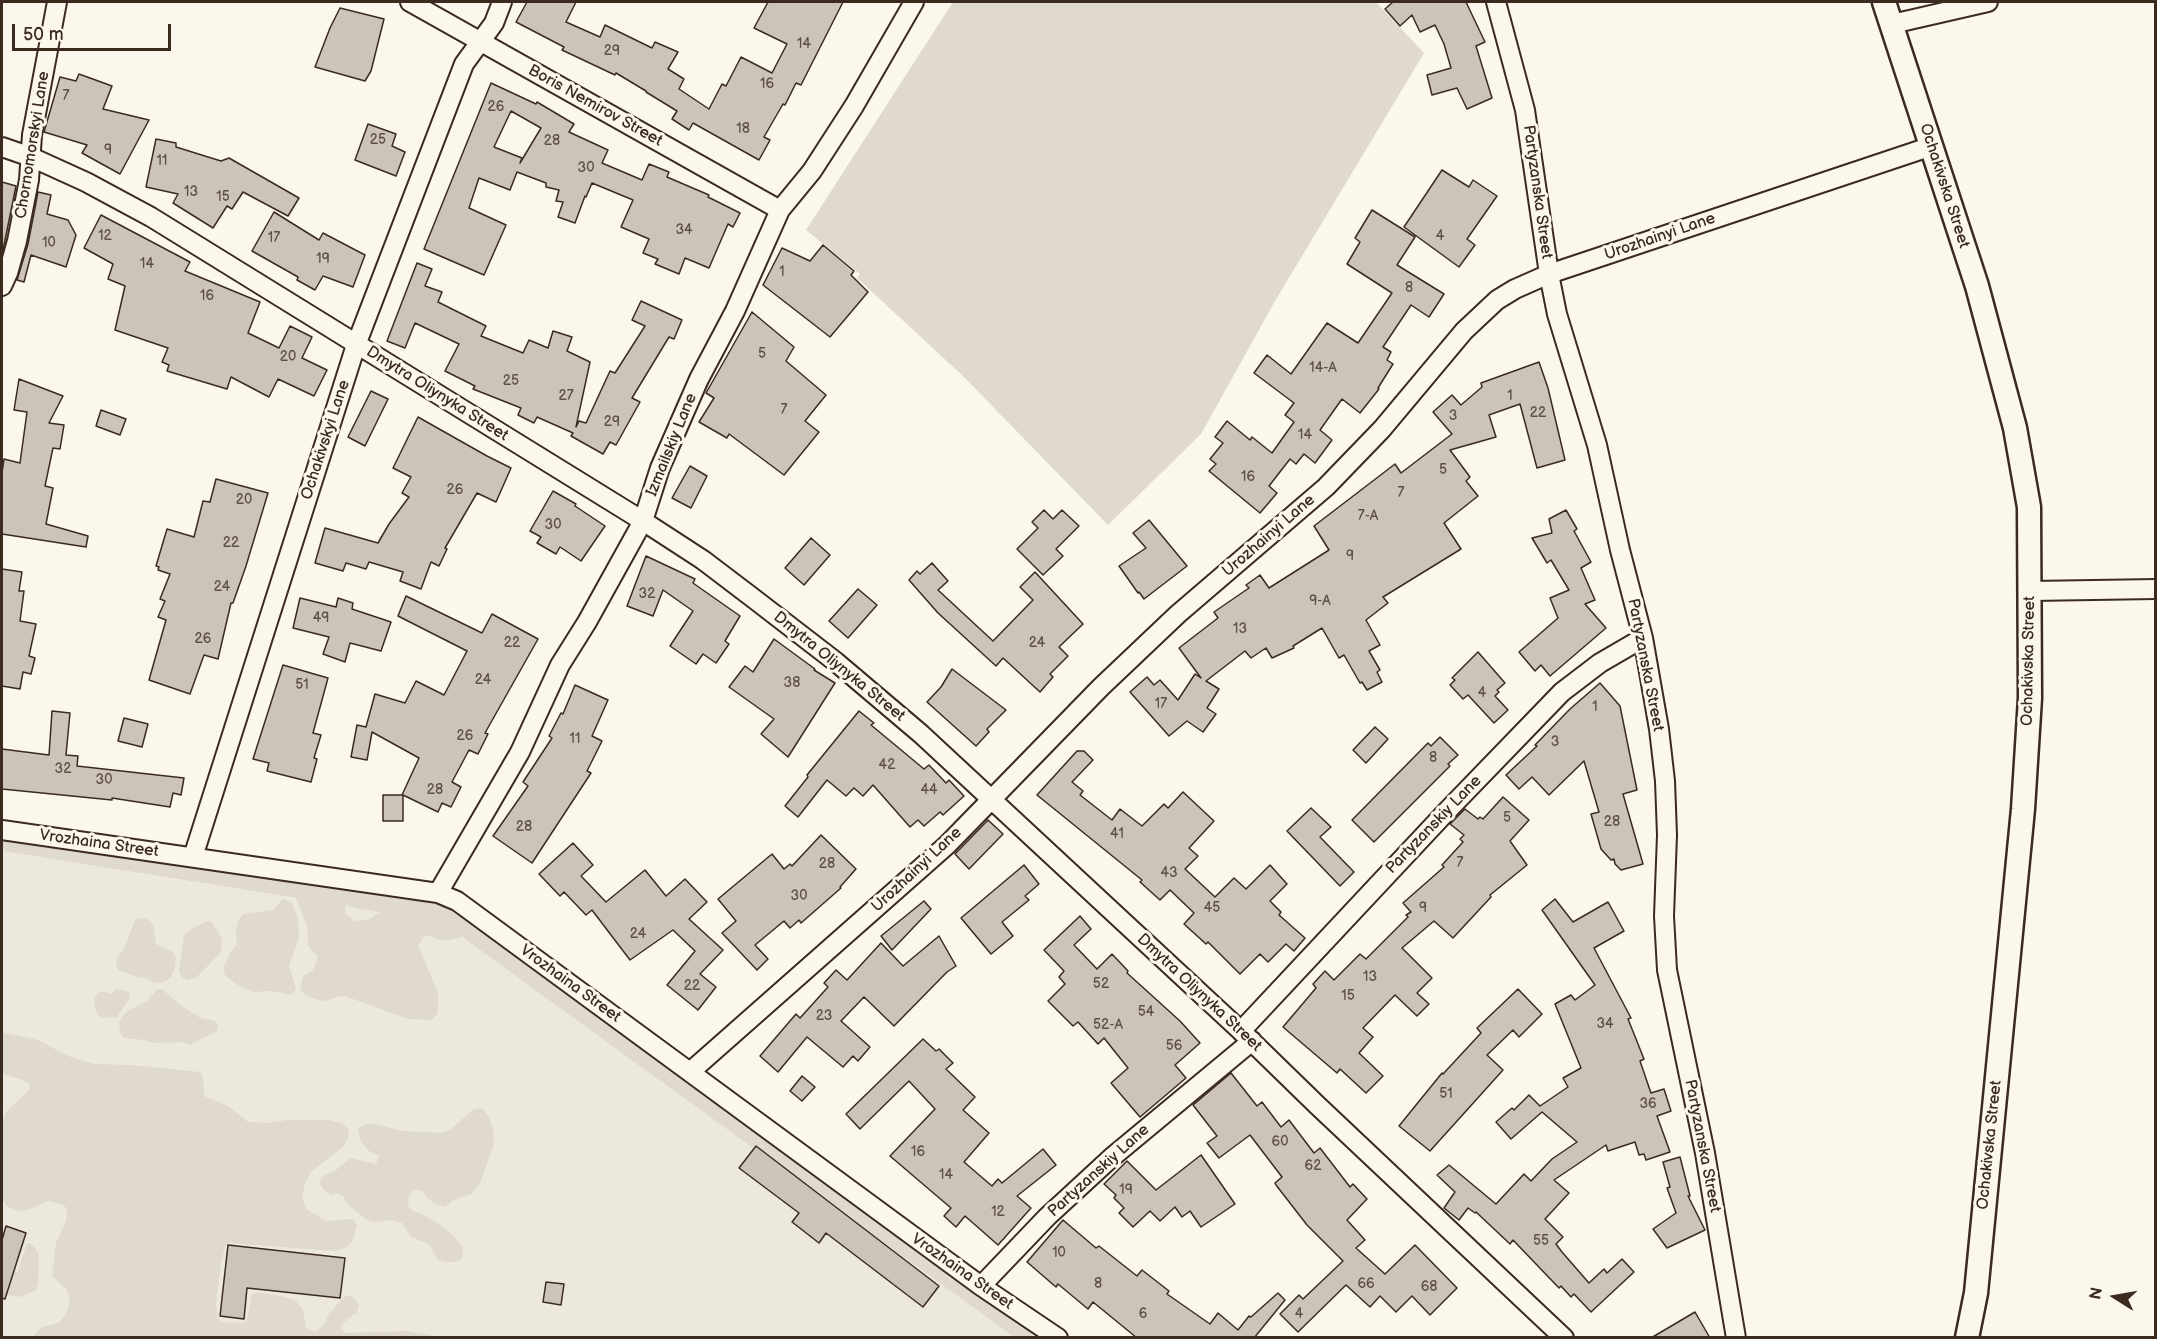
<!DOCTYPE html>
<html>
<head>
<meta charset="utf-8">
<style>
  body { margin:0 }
  #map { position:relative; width:2157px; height:1339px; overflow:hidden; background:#fbf7ec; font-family:"Balsamiq Sans",sans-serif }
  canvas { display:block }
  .frame { position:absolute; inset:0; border:3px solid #3b2a1e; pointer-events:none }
  .north { position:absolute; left:2085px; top:1267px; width:60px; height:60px; -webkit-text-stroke:4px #fbf7ec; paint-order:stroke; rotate:281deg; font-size:16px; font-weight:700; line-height:24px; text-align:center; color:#3b2a1e }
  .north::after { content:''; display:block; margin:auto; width:21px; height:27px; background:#3b2a1e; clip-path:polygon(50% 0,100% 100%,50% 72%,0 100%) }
  .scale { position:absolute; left:12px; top:24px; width:159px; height:27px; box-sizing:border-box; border:3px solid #3b2a1e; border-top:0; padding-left:8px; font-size:18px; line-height:21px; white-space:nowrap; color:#3b2a1e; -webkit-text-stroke:4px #fbf7ec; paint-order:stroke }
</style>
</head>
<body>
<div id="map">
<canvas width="2157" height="1339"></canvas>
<div class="frame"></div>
<div class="north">N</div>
<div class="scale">50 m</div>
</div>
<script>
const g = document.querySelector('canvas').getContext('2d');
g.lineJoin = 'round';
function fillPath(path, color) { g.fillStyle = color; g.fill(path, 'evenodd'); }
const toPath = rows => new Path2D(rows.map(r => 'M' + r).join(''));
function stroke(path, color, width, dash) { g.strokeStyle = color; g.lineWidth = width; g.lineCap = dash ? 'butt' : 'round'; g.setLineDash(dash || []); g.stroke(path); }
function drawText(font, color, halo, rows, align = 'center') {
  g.font = font + ' "Balsamiq Sans",sans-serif'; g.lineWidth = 6; g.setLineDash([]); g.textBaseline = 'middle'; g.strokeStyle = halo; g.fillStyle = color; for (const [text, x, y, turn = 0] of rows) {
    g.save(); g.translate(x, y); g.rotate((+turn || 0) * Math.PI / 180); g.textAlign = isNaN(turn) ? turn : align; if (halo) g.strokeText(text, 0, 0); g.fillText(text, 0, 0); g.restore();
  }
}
const built = toPath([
  [2,851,438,921,518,976,1014,1337,2,1337]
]);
const green = toPath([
  [953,2,1376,2,1424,53,1275,301,1201,434,1108,525,963,376,857,278,860,274,806,230],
  [2,839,405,896,436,902,451,907,975,1290,1027,1329,1034,1337,1014,1337,462,937,450,940,440,940,427,935,423,937,418,946,438,992,438,1008,437,1014,432,1020,408,1019,345,996,337,997,326,1001,315,999,307,996,300,989,303,976,313,970,318,957,308,946,307,925,296,898,2,851],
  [345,906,380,912,368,920,355,921,346,914],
  [283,899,292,903,298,918,299,938,289,966,296,989,291,995,272,991,253,992,236,984,225,975,223,969,230,953,237,944,236,931,238,921,243,914,273,910],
  [136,918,147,919,153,925,156,944,172,951,176,957,175,967,171,978,164,982,154,983,146,978,137,977,118,970,116,963,118,956,124,949],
  [208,921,212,922,222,939,221,952,196,978,187,980,182,977,179,972,184,935,189,930],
  [116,989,124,990,129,993,130,998,117,1017,102,1018,98,1015,96,1011,94,998,101,991,111,994],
  [158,989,162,989,179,1004,202,1019,212,1020,218,1024,217,1031,190,1045,181,1042,155,1043,144,1040,124,1038,120,1033,119,1022,126,1012,147,1001],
  [2,1032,38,1040,68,1056,94,1064,132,1065,200,1072,203,1076,204,1096,228,1106,248,1122,267,1123,287,1120,328,1120,341,1123,348,1129,349,1135,344,1146,311,1172,305,1183,302,1197,306,1209,326,1221,352,1219,357,1225,353,1240,347,1247,335,1251,228,1243,225,1247,221,1262,216,1306,218,1318,222,1322,243,1323,247,1320,252,1294,258,1292,286,1297,296,1301,303,1310,306,1328,315,1332,324,1325,328,1315,341,1300,345,1296,352,1296,359,1305,357,1312,343,1323,340,1328,345,1333,407,1331,440,1337,33,1337,42,1327,58,1323,66,1314,70,1301,67,1290,52,1276,56,1243,66,1221,67,1211,64,1205,49,1201,24,1211,14,1210,7,1206,2,1199,2,1122,6,1112,29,1090,30,1085,23,1080,2,1074],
  [481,1108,488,1115,493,1130,494,1144,480,1183,472,1194,453,1200,445,1207,436,1204,427,1198,422,1191,414,1190,409,1195,408,1206,413,1211,424,1215,440,1225,455,1237,463,1247,463,1254,461,1260,456,1262,443,1262,437,1258,430,1245,411,1237,402,1223,391,1220,376,1222,367,1220,348,1205,343,1196,338,1193,332,1195,324,1190,320,1184,321,1177,335,1171,350,1158,376,1164,379,1156,369,1151,361,1142,358,1129,361,1126,370,1123,403,1131,443,1133,450,1130,474,1109],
  [27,1243,31,1244,39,1253,38,1282,36,1290,20,1297,2,1294,2,1269,13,1273,18,1271]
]);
const building = toPath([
  [527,2,576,2,566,22,600,37,605,25,652,48,655,42,678,52,668,69,684,79,679,89,709,109,722,84,726,86,741,57,772,73,787,44,754,28,768,2,843,2,801,85,796,83,785,105,783,104,764,137,770,140,759,160,693,123,689,130,672,119,677,111,646,92,646,91,616,73,615,75,562,50,564,47,516,22,527,2],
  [1393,2,1466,2,1485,42,1476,46,1492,98,1467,109,1457,88,1432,95,1427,75,1451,68,1444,44,1435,25,1420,32,1412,15,1400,26,1385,9,1393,2],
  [340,8,384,19,371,71,365,81,315,67,330,28,340,8],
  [79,74,112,86,103,109,149,120,120,174,82,153,87,145,44,132,60,77,76,81,79,74],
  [491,83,536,104,537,102,574,124,569,132,608,150,602,163,642,180,649,164,669,172,667,177,709,195,708,197,740,213,733,227,728,224,709,268,685,258,679,274,655,264,658,259,643,253,649,239,621,227,633,200,592,183,586,197,585,196,575,223,558,217,563,202,556,201,559,190,546,187,546,183,517,172,510,190,479,178,469,208,506,225,484,275,424,249,491,83],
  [511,111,541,128,520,163,522,158,494,147,511,111],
  [368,124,396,134,392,146,405,152,396,176,355,160,368,124],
  [156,139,176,143,176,147,221,161,229,158,299,198,288,216,243,192,232,209,227,206,213,228,173,203,178,194,146,187,156,139],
  [1442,170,1469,187,1473,180,1497,196,1467,239,1475,245,1459,267,1404,227,1442,170],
  [2,182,16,186,2,255,2,182],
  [38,192,51,195,47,214,68,220,76,235,66,267,31,255,24,282,17,280,28,244,38,192],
  [1372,210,1415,237,1397,265,1444,294,1429,317,1411,305,1383,347,1391,352,1387,360,1393,364,1378,388,1379,389,1360,413,1342,399,1320,430,1332,440,1315,463,1304,454,1296,464,1290,459,1269,486,1277,493,1260,513,1209,471,1216,464,1210,459,1223,443,1215,437,1227,421,1250,440,1252,437,1272,453,1294,422,1285,415,1294,403,1254,373,1267,355,1291,374,1327,323,1358,343,1392,293,1347,264,1360,242,1355,238,1372,210],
  [274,212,319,240,323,233,365,255,353,287,323,276,315,290,297,280,298,277,252,251,274,212],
  [101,215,190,262,185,271,260,302,248,333,279,348,290,326,312,337,302,358,327,370,314,396,278,379,269,397,231,377,227,389,167,371,169,365,162,362,168,348,115,330,125,286,108,279,113,264,84,248,101,215],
  [823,245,854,271,851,275,868,292,830,337,763,285,782,248,810,261,823,245],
  [417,263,432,269,425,286,442,292,438,302,486,326,481,336,523,353,529,340,548,348,553,331,572,337,567,351,590,362,576,427,579,421,586,423,610,371,615,373,645,326,632,320,641,301,682,320,674,339,669,337,632,398,640,402,616,445,610,442,603,454,571,436,573,433,537,417,534,423,518,415,521,408,473,389,475,386,445,371,459,344,415,323,405,348,387,341,417,263],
  [752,312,794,347,786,361,826,395,805,421,819,432,784,475,729,434,727,438,699,422,714,398,706,393,752,312],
  [1539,362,1548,388,1565,460,1537,468,1520,404,1489,415,1496,437,1450,450,1470,477,1466,481,1478,496,1444,523,1461,549,1383,597,1388,603,1366,620,1380,645,1369,651,1380,670,1377,672,1382,682,1367,690,1362,682,1360,683,1344,655,1339,658,1322,628,1293,646,1294,648,1272,658,1266,648,1251,658,1245,651,1206,681,1219,689,1207,708,1216,714,1203,732,1187,721,1169,736,1130,692,1147,677,1154,685,1160,680,1178,700,1195,674,1201,678,1179,648,1218,618,1214,612,1249,588,1246,585,1260,575,1269,588,1329,550,1314,526,1395,464,1401,473,1452,434,1433,412,1452,395,1461,405,1482,387,1481,383,1539,362],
  [19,379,63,396,49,423,64,425,60,449,53,448,45,486,53,488,46,524,88,536,86,547,2,534,2,473,4,459,20,463,27,412,14,410,19,379],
  [371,391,388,399,365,446,348,437,371,391],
  [101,410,126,419,120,435,96,426,101,410],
  [418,417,487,456,511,468,496,502,477,493,445,548,447,549,439,566,431,562,421,589,400,581,403,572,369,562,366,569,346,563,343,571,315,563,325,528,378,543,389,524,409,497,402,493,411,477,393,468,418,417],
  [690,466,707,476,691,508,672,498,690,466],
  [216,479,268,493,246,566,233,603,231,603,218,659,204,655,190,694,149,680,166,620,158,617,165,601,160,599,170,574,158,570,159,567,156,566,167,529,194,537,203,501,210,502,216,479],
  [553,491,576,504,575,506,605,526,581,561,560,547,556,554,537,543,541,537,530,531,553,491],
  [1044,510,1053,519,1062,510,1079,526,1056,549,1063,556,1043,575,1017,549,1038,528,1032,522,1044,510],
  [1566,510,1577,529,1574,531,1591,562,1581,568,1595,600,1585,604,1606,628,1550,676,1541,665,1535,671,1519,652,1558,618,1550,598,1569,590,1551,560,1547,563,1532,538,1552,533,1549,519,1566,510],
  [1149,520,1187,566,1144,599,1139,592,1138,593,1119,566,1146,548,1133,533,1149,520],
  [811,538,830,555,804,585,785,568,811,538],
  [646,556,695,579,693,583,740,616,725,641,729,644,716,663,703,654,696,664,670,646,693,611,663,590,653,616,627,606,646,556],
  [932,563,948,581,938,590,993,641,1033,600,1020,587,1035,572,1083,624,1059,647,1068,656,1050,674,1053,677,1040,692,1003,658,996,666,938,613,909,580,917,571,920,574,932,563],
  [2,569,22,572,19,591,24,591,20,621,36,624,29,656,35,658,31,674,23,672,20,689,2,686,2,569],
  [858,589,877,605,848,638,829,621,858,589],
  [406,596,482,633,492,614,538,639,485,733,488,734,478,754,469,750,452,782,461,787,451,807,442,803,438,812,403,795,403,821,383,821,383,795,402,795,419,758,372,732,367,760,351,757,357,725,366,727,375,694,405,703,416,681,444,695,467,651,398,616,406,596],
  [300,598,336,607,338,598,353,603,352,609,391,622,381,651,350,643,345,662,323,654,329,637,293,628,300,598],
  [774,639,815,669,814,670,835,683,788,757,761,734,774,719,729,687,745,666,753,672,774,639],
  [1478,652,1505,683,1497,690,1499,692,1495,696,1508,710,1494,723,1468,695,1463,699,1450,685,1455,680,1452,678,1478,652],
  [283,665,328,678,313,733,321,735,314,758,317,759,311,782,267,771,269,763,253,759,283,665],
  [952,669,1006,710,987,729,989,732,976,746,927,702,941,687,952,669],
  [1600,683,1620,706,1637,790,1623,794,1643,864,1621,870,1615,864,1614,859,1611,860,1601,849,1591,814,1599,812,1584,761,1549,795,1532,777,1519,789,1506,775,1537,746,1535,745,1570,709,1600,683],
  [575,685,608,700,592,736,602,741,587,771,591,773,532,863,493,836,528,786,523,782,552,738,549,736,561,713,563,714,575,685],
  [52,711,70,713,66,755,78,756,77,766,184,778,181,795,173,793,170,807,112,798,112,800,2,789,2,749,49,755,52,711],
  [859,711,874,723,871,725,924,769,929,765,946,783,949,780,964,796,943,815,940,812,924,826,918,820,910,827,873,785,863,796,854,788,846,796,827,780,798,817,785,806,808,777,807,775,859,711],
  [124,718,148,724,142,747,118,741,124,718],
  [1375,727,1388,739,1366,763,1353,750,1375,727],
  [1440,737,1458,755,1448,764,1450,766,1374,842,1352,820,1428,743,1431,746,1440,737],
  [1077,751,1084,751,1093,760,1072,782,1083,791,1080,795,1112,820,1120,809,1142,826,1164,804,1168,808,1183,792,1214,821,1189,848,1198,856,1185,869,1215,897,1234,878,1246,889,1270,865,1287,884,1270,901,1281,912,1279,915,1305,938,1294,951,1286,944,1268,962,1260,954,1240,974,1208,942,1206,944,1184,924,1194,913,1170,890,1160,900,1140,882,1142,880,1037,795,1077,751],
  [1503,797,1529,820,1510,841,1527,865,1490,895,1491,897,1453,938,1434,921,1402,948,1432,978,1417,993,1429,1004,1417,1016,1395,995,1363,1028,1373,1037,1359,1053,1383,1076,1366,1093,1340,1069,1337,1073,1283,1027,1316,988,1313,984,1325,971,1334,980,1360,954,1366,959,1408,917,1406,915,1411,912,1403,903,1444,867,1442,865,1463,842,1460,839,1464,835,1450,824,1465,809,1478,819,1480,817,1483,819,1503,797],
  [1311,808,1331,827,1320,837,1354,872,1340,886,1287,831,1311,808],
  [988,820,1003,834,969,869,955,854,988,820],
  [821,835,856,869,840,887,841,888,801,923,799,920,790,928,784,921,755,945,768,959,757,970,722,933,736,921,718,899,772,854,784,869,790,864,792,866,821,835],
  [573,843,593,865,581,876,606,902,645,870,666,896,685,879,707,902,689,919,723,950,700,974,716,987,698,1010,667,985,695,951,673,930,630,960,592,910,586,915,564,892,560,896,539,874,573,843],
  [1024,865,1039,884,1025,896,1029,900,1002,922,1013,936,991,954,961,918,1024,865],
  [1555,899,1573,922,1608,902,1624,931,1594,948,1631,1018,1628,1019,1644,1059,1640,1061,1651,1093,1664,1089,1671,1111,1657,1116,1670,1152,1646,1160,1644,1154,1639,1155,1635,1142,1608,1151,1606,1145,1554,1180,1569,1193,1545,1219,1563,1237,1556,1244,1562,1252,1589,1283,1604,1269,1607,1273,1622,1259,1634,1272,1591,1312,1574,1294,1571,1297,1561,1286,1559,1288,1513,1240,1510,1244,1476,1212,1475,1213,1468,1208,1459,1220,1444,1208,1455,1192,1437,1175,1449,1165,1496,1204,1524,1174,1531,1181,1552,1159,1577,1142,1542,1112,1511,1139,1496,1122,1512,1108,1514,1110,1529,1095,1540,1106,1568,1087,1563,1078,1581,1068,1555,1004,1571,995,1575,1000,1595,985,1542,910,1555,899],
  [924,901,931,909,892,950,881,936,924,901],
  [1080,916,1091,929,1074,945,1097,969,1112,954,1128,971,1127,973,1180,1021,1200,1043,1175,1065,1186,1078,1140,1117,1111,1083,1128,1068,1104,1038,1098,1044,1078,1022,1073,1026,1048,1001,1065,984,1059,977,1064,971,1044,950,1080,916],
  [939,936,956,966,947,972,894,1026,864,997,841,1021,870,1047,858,1061,853,1056,843,1067,807,1037,778,1072,760,1056,796,1014,800,1018,828,987,824,983,836,970,847,980,881,943,903,966,939,936],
  [1518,989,1542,1014,1519,1037,1513,1030,1487,1055,1503,1070,1430,1151,1399,1126,1442,1073,1443,1074,1481,1033,1477,1028,1518,989],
  [923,1039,936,1051,939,1049,953,1063,946,1069,975,1097,963,1110,989,1133,964,1162,992,1186,998,1179,1002,1183,1043,1149,1056,1165,1017,1196,1031,1208,998,1245,965,1216,956,1227,944,1216,951,1208,890,1156,935,1109,909,1081,860,1129,846,1114,923,1039],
  [1231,1073,1257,1106,1262,1102,1281,1127,1289,1120,1314,1153,1320,1148,1350,1187,1353,1184,1367,1199,1347,1220,1365,1240,1356,1248,1385,1274,1415,1245,1457,1288,1430,1315,1412,1296,1396,1312,1380,1296,1370,1307,1346,1285,1298,1332,1280,1314,1299,1295,1303,1299,1343,1261,1307,1225,1276,1185,1275,1183,1282,1177,1250,1135,1219,1158,1207,1143,1217,1136,1193,1105,1231,1073],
  [802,1076,815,1087,802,1101,790,1091,802,1076],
  [756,1146,939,1286,923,1307,826,1233,819,1243,792,1222,799,1213,739,1168,756,1146],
  [1201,1155,1235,1204,1201,1227,1190,1211,1182,1217,1175,1207,1160,1221,1150,1211,1133,1227,1119,1213,1124,1208,1114,1198,1116,1195,1104,1184,1127,1161,1156,1190,1201,1155],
  [1680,1157,1690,1196,1688,1196,1705,1230,1667,1248,1653,1229,1676,1213,1667,1188,1670,1187,1663,1162,1680,1157],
  [1063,1220,1096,1248,1099,1246,1137,1276,1142,1270,1169,1291,1167,1294,1210,1324,1218,1313,1238,1330,1249,1316,1251,1317,1278,1293,1285,1300,1254,1338,1137,1338,1093,1302,1088,1309,1058,1284,1056,1287,1027,1262,1063,1220],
  [6,1226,26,1233,5,1299,2,1298,2,1240,6,1226],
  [228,1245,345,1258,340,1298,247,1288,244,1319,220,1316,228,1245],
  [546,1282,564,1284,561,1305,543,1302,546,1282],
  [1695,1312,1710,1338,1651,1338,1695,1312]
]);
const minor = toPath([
  [410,2,780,210],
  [1496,2,1525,110,1549,274,1557,314,1597,445,1620,550,1643,638,1659,729,1665,781,1667,835,1664,916,1667,970,1705,1153,1736,1338],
  [1892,24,1988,2],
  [2,147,31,157,86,182,151,217,643,521,703,560,753,598,836,662,921,734,1241,1031,1317,1105,1564,1338],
  [2,286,8,273,17,241,29,180,32,135,57,2],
  [2031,591,2156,589],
  [2,830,438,893,457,901,981,1286,1058,1338],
  [193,857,356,345,464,64,494,23,502,2],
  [438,893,520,752,560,665,587,622,643,521,660,468,699,379,735,311,780,210,812,171,854,106,914,2],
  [1241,1031,1447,811,1562,692,1600,663,1643,638],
  [690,1072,947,845,1101,687,1178,614,1326,487,1382,429,1464,331,1497,300,1515,289,1549,274,1932,146],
  [981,1286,1047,1217,1111,1158,1252,1041]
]);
const tertiary = toPath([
  [1884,2,1977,286,2015,428,2029,507,2030,698,2023,809,1976,1293,1967,1338]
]);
const numberNames = [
  ["14",804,44],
  ["29",612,51],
  ["16",767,84],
  ["7",66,96],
  ["26",496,107],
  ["18",743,129],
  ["25",378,140],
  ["28",552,141],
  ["9",108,150],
  ["11",162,161],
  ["30",586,168],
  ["13",191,192],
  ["15",223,197],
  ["34",684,230],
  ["12",105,236],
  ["4",1440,236],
  ["17",274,238],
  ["10",49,243],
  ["19",323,259],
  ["14",147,264],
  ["1",782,272],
  ["8",1409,288],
  ["16",207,296],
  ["5",762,354],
  ["20",288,357],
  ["14-А",1323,368],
  ["25",511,381],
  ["27",566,396],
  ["1",1510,396],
  ["7",784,410],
  ["22",1538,413],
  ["3",1453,416],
  ["29",612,422],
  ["14",1305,435],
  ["5",1443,470],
  ["16",1248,477],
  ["26",455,490],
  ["7",1401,493],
  ["20",244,500],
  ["7-А",1368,516],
  ["30",553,525],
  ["22",231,543],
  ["9",1350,556],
  ["24",222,587],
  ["32",647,594],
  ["9-А",1320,601],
  ["49",321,618],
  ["13",1240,629],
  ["26",203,639],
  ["22",512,643],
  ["24",1037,643],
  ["24",483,680],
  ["38",792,683],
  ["51",302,685],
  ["4",1482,693],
  ["17",1161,704],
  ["1",1595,707],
  ["26",465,736],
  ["11",575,739],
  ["3",1555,742],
  ["8",1433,758],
  ["42",887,765],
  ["32",63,769],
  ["30",104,780],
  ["28",435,790],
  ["44",929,790],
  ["5",1507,818],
  ["28",1612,822],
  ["28",524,827],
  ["41",1117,834],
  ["7",1460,863],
  ["28",827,864],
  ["43",1169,873],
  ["30",799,896],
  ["45",1212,908],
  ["9",1423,908],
  ["24",638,934],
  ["13",1370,977],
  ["52",1101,984],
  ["22",692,986],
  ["15",1348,996],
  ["54",1146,1012],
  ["23",824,1016],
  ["34",1605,1024],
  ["52-А",1108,1025],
  ["56",1174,1046],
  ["51",1446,1094],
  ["36",1648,1104],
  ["60",1280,1142],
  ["16",918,1152],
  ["62",1313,1166],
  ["14",946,1175],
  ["19",1126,1190],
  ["12",998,1212],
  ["55",1541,1241],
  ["10",1059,1253],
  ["8",1098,1284],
  ["66",1366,1284],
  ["68",1429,1287],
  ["6",1143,1314],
  ["4",1299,1314]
];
const streetNames = [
  ["Boris Nemirov Street",595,106,29],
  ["Chornomorskyi Lane",33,145,-81],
  ["Ochakivska Street",1944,186,72],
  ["Partyzanska Street",1537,192,82],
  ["Urozhainyi Lane",1660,237,-19],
  ["Dmytra Oliynyka Street",437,394,32],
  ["Ochakivskyi Lane",326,440,-72],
  ["Izmailskiy Lane",672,445,-68],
  ["Urozhainyi Lane",1269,536,-41],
  ["Ochakivska Street",2029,661,-89],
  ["Partyzanska Street",1645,665,79],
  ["Dmytra Oliynyka Street",839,667,39],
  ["Partyzanskiy Lane",1434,825,-46],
  ["Vrozhaina Street",99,844,8],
  ["Urozhainyi Lane",917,870,-43],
  ["Vrozhaina Street",570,984,36],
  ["Dmytra Oliynyka Street",1199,993,43],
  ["Ochakivska Street",1990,1145,-84],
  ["Partyzanska Street",1702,1146,79],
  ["Partyzanskiy Lane",1099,1171,-42],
  ["Vrozhaina Street",962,1272,35]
];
fillPath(built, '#ede8dd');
fillPath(green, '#dfd9ce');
fillPath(building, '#ccc4b9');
stroke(building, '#3b2a1e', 1.5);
stroke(minor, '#3b2a1e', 22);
stroke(tertiary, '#3b2a1e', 27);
stroke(minor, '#fbf7ec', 18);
stroke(tertiary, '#fbf7ec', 22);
drawText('14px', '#5f5045', null, numberNames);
drawText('16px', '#3b2a1e', '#fbf7ec', streetNames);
</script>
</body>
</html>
